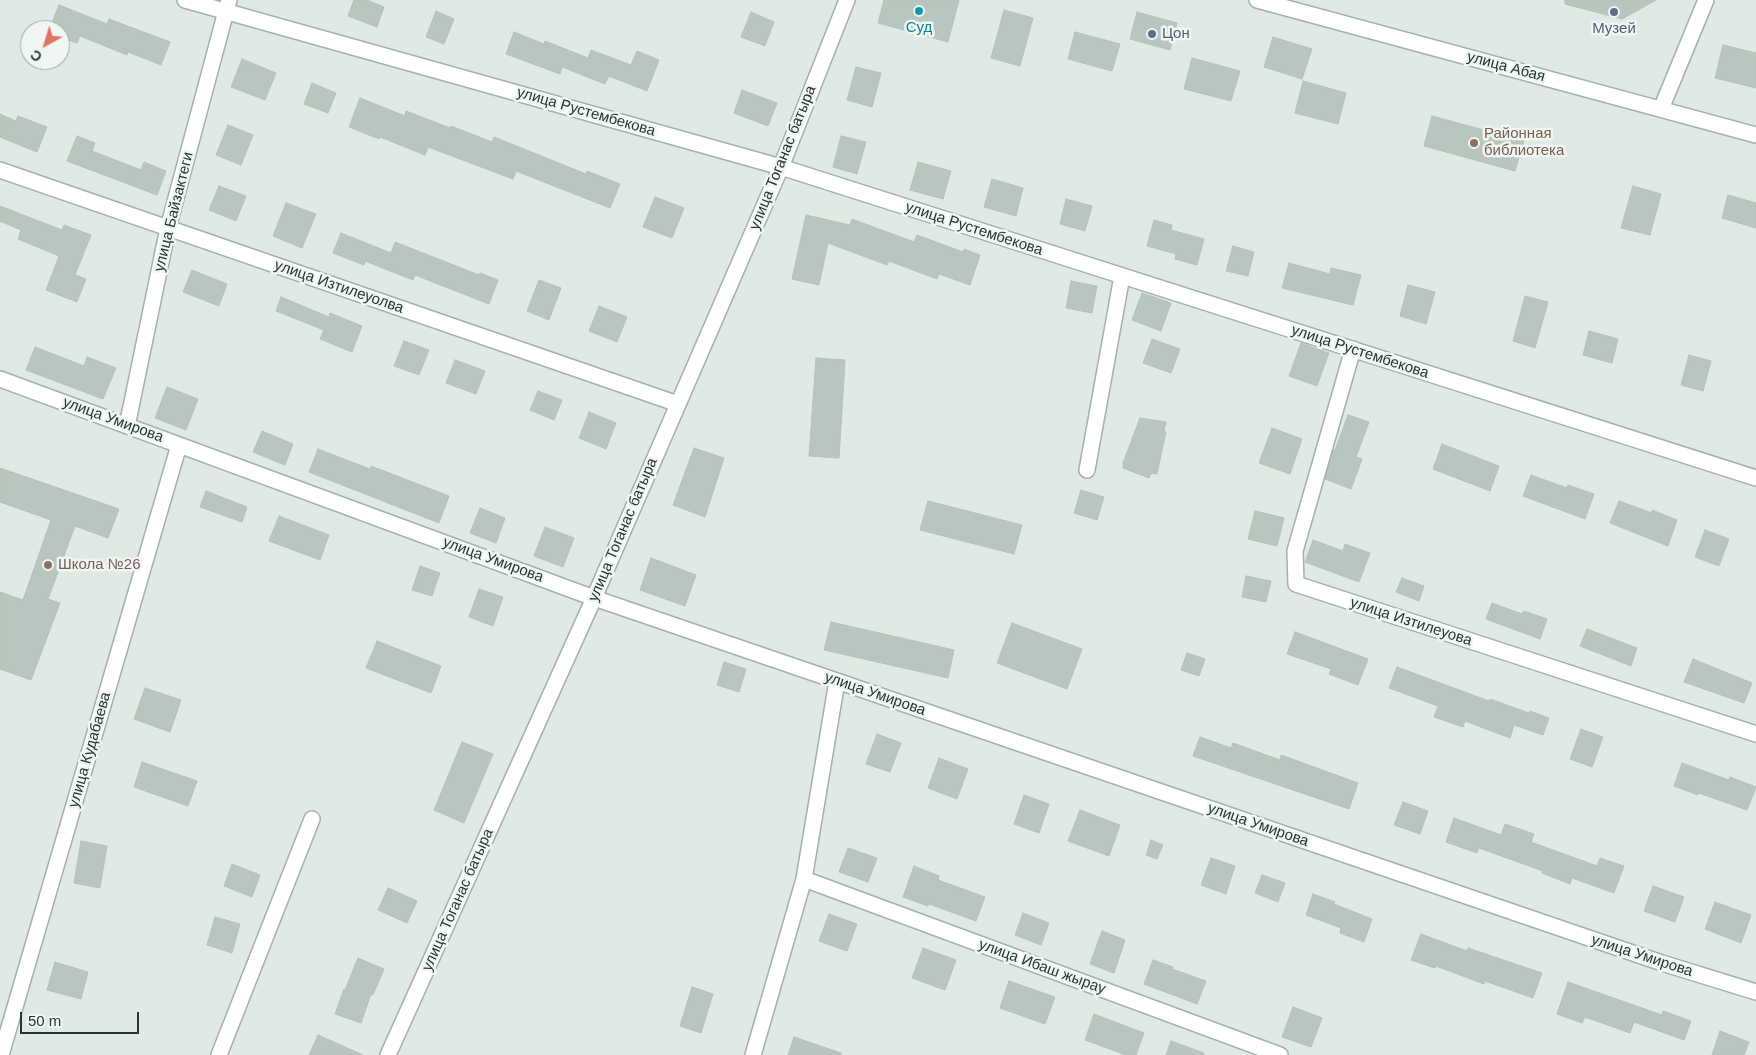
<!DOCTYPE html>
<html>
<head>
<meta charset="utf-8">
<style>
  body { margin:0 }
  #map { position:relative; width:1756px; height:1055px; overflow:hidden; background:#e0e9e4; font-family:Arial,sans-serif }
  canvas { display:block }
  .north { position:absolute; left:20px; top:20px; width:50px; height:50px; box-sizing:border-box; background:#f0f6f2; border:1px solid #9eaaa4; border-radius:50%; rotate:219deg; font-size:14px; font-weight:700; line-height:20px; text-align:center; color:#23382f }
  .north::after { content:''; display:block; margin:auto; width:18px; height:22px; background:#e27266; clip-path:polygon(50% 0,100% 100%,50% 72%,0 100%) }
  .scale { position:absolute; left:20px; top:1012px; width:119px; height:22px; box-sizing:border-box; border:2px solid #23382f; border-top:0; padding-left:6px; font-size:15px; line-height:18px; white-space:nowrap; color:#23382f; -webkit-text-stroke:4px #f0f6f2; paint-order:stroke }
</style>
</head>
<body>
<div id="map">
<canvas width="1756" height="1055"></canvas>
<div class="north">С</div>
<div class="scale">50 m</div>
</div>
<script>
const g = document.querySelector('canvas').getContext('2d');
g.lineJoin = 'round';
function fillPath(path, color) { g.fillStyle = color; g.fill(path, 'evenodd'); }
const toPath = rows => new Path2D(rows.map(r => 'M' + r).join(''));
function stroke(path, color, width, dash) { g.strokeStyle = color; g.lineWidth = width; g.lineCap = dash ? 'butt' : 'round'; g.setLineDash(dash || []); g.stroke(path); }
function drawText(font, color, halo, rows, align = 'center') {
  g.font = font + ' Arial,sans-serif'; g.lineWidth = 5; g.setLineDash([]); g.textBaseline = 'middle'; g.strokeStyle = halo; g.fillStyle = color; for (const [text, x, y, turn = 0] of rows) {
    g.save(); g.translate(x, y); g.rotate((+turn || 0) * Math.PI / 180); g.textAlign = isNaN(turn) ? turn : align; if (halo) g.strokeText(text, 0, 0); g.fillText(text, 0, 0); g.restore();
  }
}
const building = toPath([
  [354,0,367,0,384,7,377,27,348,16,354,0],
  [884,0,959,0,948,42,878,23,884,0],
  [1565,0,1656,0,1622,19,1565,4,1565,0],
  [59,5,107,24,109,19,170,42,161,65,128,52,127,55,80,36,77,43,60,37,60,30,49,30,59,5],
  [1004,10,1033,18,1020,66,991,58,1004,10],
  [436,11,454,19,444,44,426,37,436,11],
  [751,12,774,22,765,46,741,37,751,12],
  [1137,12,1177,23,1170,50,1130,39,1137,12],
  [514,32,544,44,545,41,588,58,591,50,631,65,637,51,659,60,647,91,609,76,605,84,562,67,560,74,506,54,514,32],
  [1075,32,1120,44,1112,71,1068,59,1075,32],
  [1273,37,1312,49,1302,79,1264,67,1273,37],
  [1723,45,1756,53,1756,88,1715,78,1723,45],
  [1192,58,1240,71,1231,101,1184,89,1192,58],
  [242,59,276,73,265,100,231,87,242,59],
  [856,67,881,73,872,107,847,100,856,67],
  [1303,81,1346,93,1338,124,1295,113,1303,81],
  [312,83,336,93,328,113,304,104,312,83],
  [742,90,777,103,768,126,734,113,742,90],
  [360,98,405,116,406,111,450,128,451,126,492,142,494,137,586,174,587,171,620,184,610,208,516,171,513,179,428,147,425,155,380,137,379,139,349,127,360,98],
  [0,114,16,121,18,116,47,127,37,152,0,137,0,114],
  [1432,116,1524,141,1515,171,1424,146,1432,116],
  [228,125,253,135,241,165,216,155,228,125],
  [77,136,95,143,92,151,141,170,144,162,166,171,157,195,67,161,77,136],
  [841,136,866,142,857,174,833,167,841,136],
  [918,162,951,171,943,199,910,190,918,162],
  [992,179,1023,188,1016,216,984,207,992,179],
  [219,186,246,196,236,221,209,210,219,186],
  [1633,186,1661,194,1650,235,1621,228,1633,186],
  [1728,195,1756,203,1756,228,1722,218,1728,195],
  [655,197,684,208,672,238,643,227,655,197],
  [1066,199,1092,206,1085,231,1060,224,1066,199],
  [286,203,316,214,302,248,273,236,286,203],
  [0,206,62,230,64,225,91,235,75,275,86,279,77,302,46,290,59,256,18,239,21,230,0,221,0,206],
  [806,215,850,225,852,219,914,242,917,235,963,252,964,249,980,255,970,285,939,274,937,279,889,261,887,265,828,243,819,285,792,279,806,215],
  [1154,220,1172,225,1171,230,1204,239,1197,265,1175,259,1176,254,1147,246,1154,220],
  [341,233,391,253,395,242,479,275,480,273,498,280,489,304,415,275,413,280,365,261,364,265,333,253,341,233],
  [1233,246,1254,252,1248,276,1226,271,1233,246],
  [1289,263,1330,274,1331,268,1361,275,1353,305,1282,288,1289,263],
  [192,270,227,284,219,306,183,292,192,270],
  [539,280,561,288,549,320,527,311,539,280],
  [1071,281,1097,286,1092,313,1066,308,1071,281],
  [1408,285,1435,292,1426,324,1400,316,1408,285],
  [1142,293,1171,303,1161,331,1132,320,1142,293],
  [1525,296,1548,302,1535,348,1513,341,1525,296],
  [281,297,329,317,330,313,362,326,352,352,320,339,324,330,276,311,281,297],
  [599,306,627,317,617,342,589,331,599,306],
  [1589,331,1618,339,1612,363,1583,355,1589,331],
  [1152,339,1180,349,1171,373,1143,363,1152,339],
  [404,341,429,350,419,375,394,366,404,341],
  [1301,343,1329,353,1317,386,1289,376,1301,343],
  [35,347,84,366,87,357,116,368,103,399,26,370,35,347],
  [1689,355,1711,361,1703,391,1681,385,1689,355],
  [816,358,845,360,839,458,809,456,816,358],
  [455,360,485,371,476,394,446,383,455,360],
  [167,387,198,399,186,430,155,418,167,387],
  [538,391,562,400,554,420,530,410,538,391],
  [589,412,616,423,606,449,579,438,589,412],
  [1348,415,1369,422,1356,457,1362,459,1351,489,1325,479,1334,450,1335,450,1348,415],
  [1140,418,1166,422,1164,431,1166,432,1157,474,1151,473,1149,478,1123,468,1123,463,1140,418],
  [1272,428,1302,439,1290,474,1259,463,1272,428],
  [262,431,293,444,285,465,253,452,262,431],
  [1442,444,1499,466,1490,491,1433,469,1442,444],
  [694,448,724,458,705,517,673,505,694,448],
  [318,449,370,469,371,466,449,496,439,523,309,472,318,449],
  [0,468,119,509,108,538,75,526,48,599,60,603,31,680,0,669,0,592,23,600,51,520,0,502,0,468],
  [1531,475,1567,488,1568,485,1594,494,1585,519,1523,496,1531,475],
  [1081,490,1104,497,1097,520,1074,513,1081,490],
  [206,491,247,507,242,522,200,507,206,491],
  [928,501,1022,525,1014,554,920,530,928,501],
  [1619,501,1652,513,1652,510,1677,520,1668,546,1610,523,1619,501],
  [480,508,505,518,496,543,470,533,480,508],
  [1255,511,1284,518,1277,546,1248,539,1255,511],
  [279,516,329,535,320,560,269,541,279,516],
  [545,527,574,538,563,567,534,556,545,527],
  [1705,530,1729,539,1719,566,1695,557,1705,530],
  [1313,540,1343,551,1345,544,1370,553,1359,582,1305,562,1313,540],
  [651,558,696,575,685,606,640,590,651,558],
  [420,566,440,573,432,596,412,590,420,566],
  [1246,576,1271,581,1266,602,1242,597,1246,576],
  [1402,578,1424,586,1419,601,1396,592,1402,578],
  [479,589,503,597,493,626,469,617,479,589],
  [1492,603,1522,614,1524,611,1547,619,1540,639,1486,619,1492,603],
  [831,622,954,650,948,678,824,650,831,622],
  [1012,623,1082,649,1067,689,997,663,1012,623],
  [1587,629,1637,648,1631,666,1580,646,1587,629],
  [1295,632,1368,659,1358,685,1329,674,1331,669,1287,654,1295,632],
  [377,641,441,666,431,693,366,668,377,641],
  [1187,653,1205,659,1199,676,1181,670,1187,653],
  [1693,659,1752,683,1744,703,1684,682,1693,659],
  [724,662,746,669,739,692,717,685,724,662],
  [1397,667,1489,701,1490,699,1529,713,1530,711,1549,718,1543,735,1514,725,1510,738,1465,721,1463,727,1434,717,1438,706,1389,688,1397,667],
  [145,688,181,700,170,732,134,719,145,688],
  [1581,729,1603,737,1592,767,1570,759,1581,729],
  [877,734,901,743,890,772,866,764,877,734],
  [1200,737,1231,748,1233,743,1280,760,1281,755,1358,783,1349,809,1193,756,1200,737],
  [462,742,493,754,464,823,434,810,462,742],
  [939,758,968,769,957,799,928,788,939,758],
  [142,762,197,781,188,806,134,787,142,762],
  [1682,763,1729,780,1730,777,1756,787,1747,810,1699,793,1698,795,1674,786,1682,763],
  [1024,795,1049,804,1039,833,1014,824,1024,795],
  [1403,802,1428,811,1420,834,1394,825,1403,802],
  [1080,810,1120,825,1109,856,1068,841,1080,810],
  [1454,818,1501,835,1505,824,1534,834,1531,842,1597,866,1600,858,1624,866,1614,893,1572,878,1570,884,1542,873,1543,871,1479,848,1477,853,1446,842,1454,818],
  [1151,840,1163,845,1157,859,1146,855,1151,840],
  [81,841,107,846,100,888,74,883,81,841],
  [848,848,877,858,868,882,839,872,848,848],
  [1211,858,1235,866,1226,894,1201,885,1211,858],
  [232,864,260,875,252,897,224,886,232,864],
  [914,866,939,876,938,880,985,897,976,921,929,904,928,906,903,897,914,866],
  [1262,875,1285,883,1278,902,1255,893,1262,875],
  [1653,886,1684,897,1675,922,1644,911,1653,886],
  [388,888,417,901,407,923,378,910,388,888],
  [1313,894,1335,902,1334,904,1372,919,1364,942,1340,933,1341,928,1306,915,1313,894],
  [1715,902,1751,915,1741,943,1705,929,1715,902],
  [1023,913,1049,923,1041,945,1015,935,1023,913],
  [829,914,857,924,847,951,819,941,829,914],
  [215,917,240,924,232,953,207,945,215,917],
  [1102,931,1125,940,1114,973,1090,964,1102,931],
  [1421,934,1467,951,1468,948,1542,973,1533,998,1485,981,1484,984,1436,966,1435,968,1411,960,1421,934],
  [923,948,956,960,945,990,912,978,923,948],
  [358,958,384,969,373,995,371,994,361,1023,335,1014,344,989,345,990,358,958],
  [1153,960,1173,967,1172,969,1206,981,1197,1004,1144,984,1153,960],
  [55,962,88,972,81,999,47,990,55,962],
  [1009,981,1055,997,1045,1024,1000,1008,1009,981],
  [1568,982,1662,1015,1663,1011,1691,1021,1684,1040,1634,1022,1630,1033,1585,1017,1582,1023,1557,1014,1568,982],
  [692,987,713,994,701,1033,680,1026,692,987],
  [1293,1007,1322,1018,1311,1047,1282,1037,1293,1007],
  [1094,1014,1144,1033,1136,1055,1126,1055,1085,1040,1094,1014],
  [1720,1031,1749,1042,1744,1055,1712,1055,1720,1031],
  [318,1035,363,1055,309,1055,318,1035],
  [794,1037,841,1053,841,1055,788,1055,794,1037],
  [1171,1041,1204,1053,1204,1055,1166,1055,1171,1041]
]);
const minor = toPath([
  [185,0,781,167,1756,478],
  [1257,0,1756,135],
  [1661,109,1706,0],
  [0,170,678,404],
  [1353,349,1295,551,1296,584,1756,734],
  [0,379,594,598,1662,963,1756,992],
  [127,426,168,228,229,0],
  [1087,470,1122,276],
  [804,879,1280,1055],
  [1,1055,179,445],
  [219,1055,312,819],
  [388,1055,594,598,781,167,847,0],
  [753,1055,804,879,837,681]
]);
const markers = [
  [919,11,5,"#0f9aa8"],
  [1614,12,5,"#5c6f8a"],
  [1152,34,5,"#5c6f8a"],
  [1474,143,5,"#8d6e63"],
  [48,565,5,"#8d6e63"]
];
const cultureNames = [
  ["Суд",919,28]
];
const serviceNames = [
  ["Музей",1614,29],
  ["Цон",1162,34,"left"]
];
const streetNames = [
  ["улица Абая",1506,67,15],
  ["улица Рустембекова",586,112,16],
  ["улица Тоганас батыра",783,158,-68],
  ["улица Байзактеги",174,212,-76],
  ["улица Рустембекова",974,229,18],
  ["улица Изтилеуолва",339,287,19],
  ["улица Рустембекова",1360,352,18],
  ["улица Умирова",113,420,20],
  ["улица Тоганас батыра",623,530,-67],
  ["улица Умирова",493,560,20],
  ["улица Изтилеуова",1411,622,18],
  ["улица Умирова",875,694,19],
  ["улица Кудабаева",90,750,-74],
  ["улица Умирова",1258,825,19],
  ["улица Тоганас батыра",458,900,-66],
  ["улица Умирова",1642,956,18],
  ["улица Ибаш жырау",1042,967,20]
];
const educationNames = [
  ["Районная",1484,134],
  ["библиотека",1484,151],
  ["Школа №26",58,565]
];
fillPath(building, '#b9c6bf');
stroke(building, '#b3c2ba', 1);
stroke(minor, '#a4b0aa', 18);
stroke(minor, '#fff', 15);
for (const [x, y, r, color] of markers) { const dot = new Path2D(); dot.arc(x, y, r, 0, 2 * Math.PI); g.fillStyle = color; g.fill(dot); stroke(dot, '#f0f6f2', 2); }
drawText('15px', '#0d838f', '#f0f6f2', cultureNames);
drawText('15px', '#4e5e75', '#f0f6f2', serviceNames);
drawText('15px', '#23382f', '#f0f6f2', streetNames);
drawText('15px', '#785e54', '#f0f6f2', educationNames, 'left');
</script>
</body>
</html>
